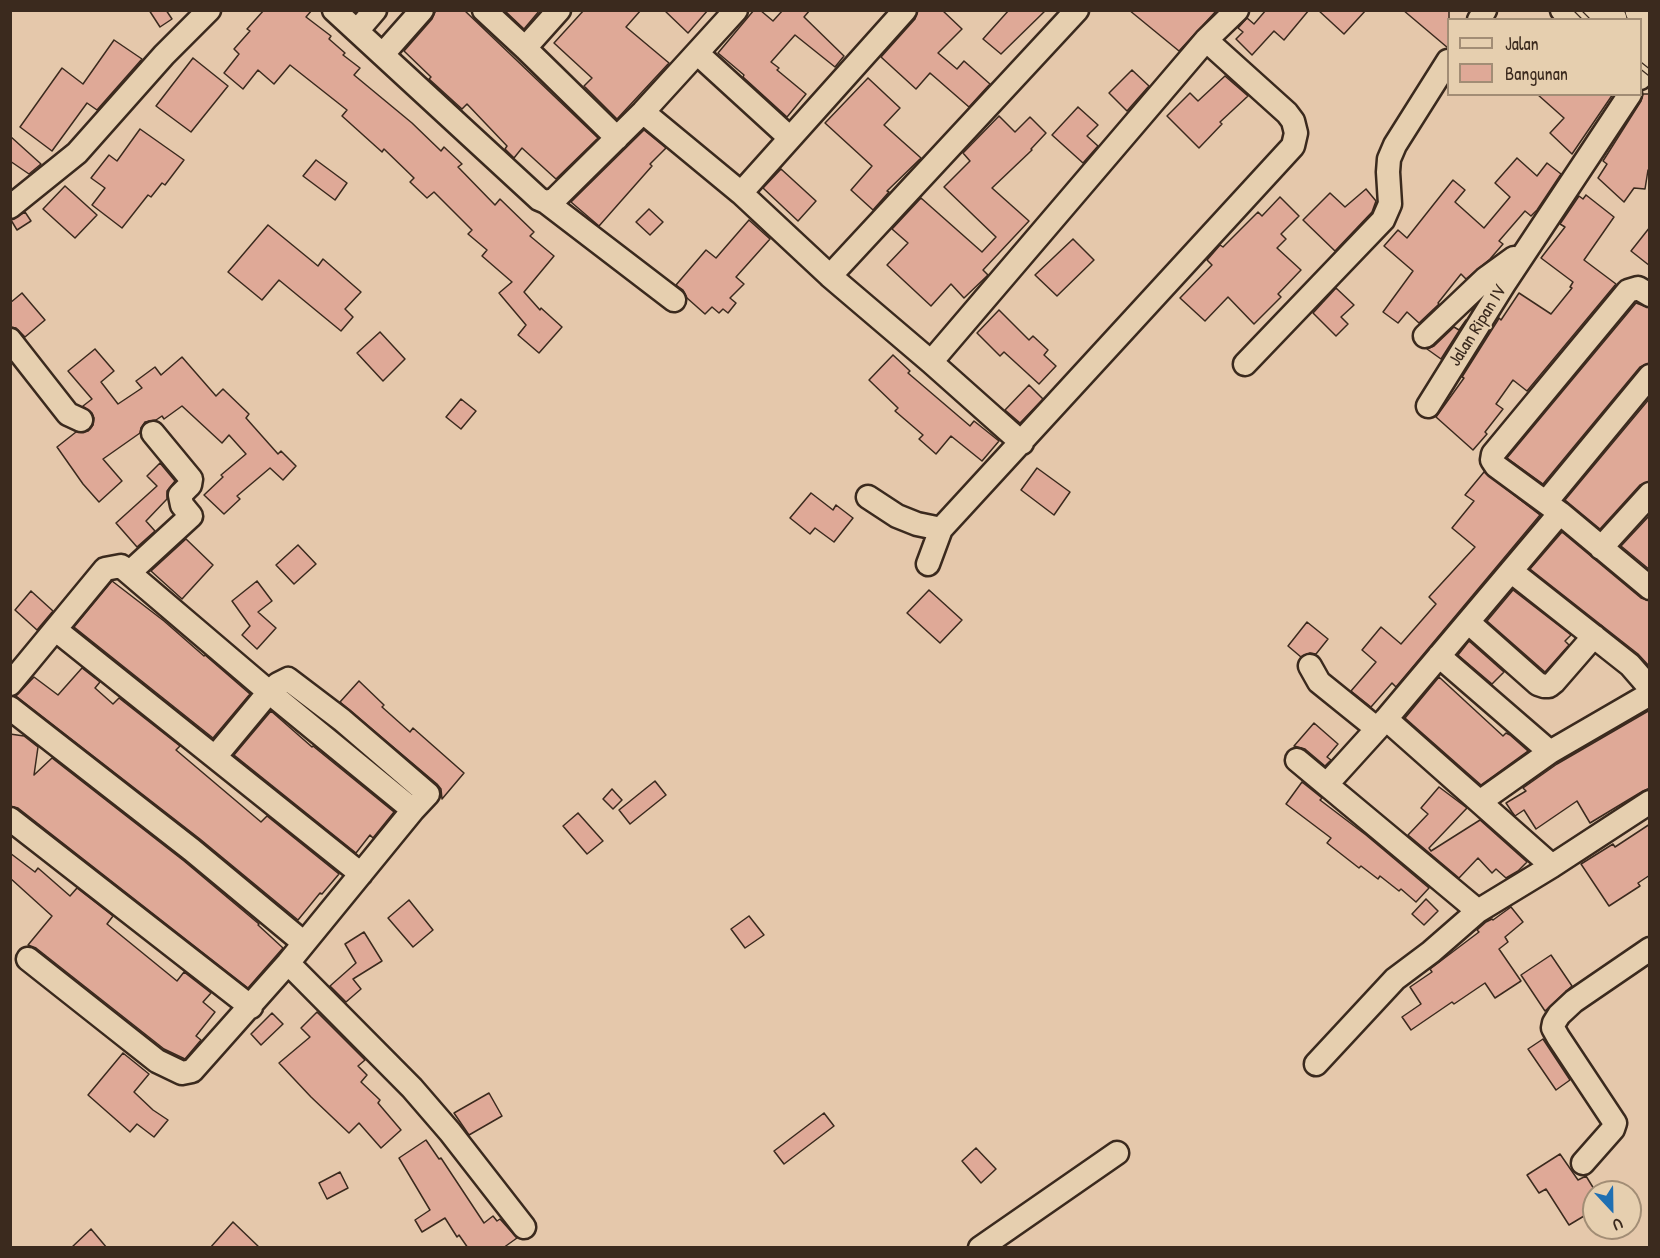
<!DOCTYPE html>
<html>
<head>
<meta charset="utf-8">
<style>
  body { margin:0 }
  #map { position:relative; width:1660px; height:1258px; overflow:hidden; background:#e5c8ab; font-family:"Patrick Hand",sans-serif }
  canvas { display:block }
  .frame { position:absolute; inset:0; border:12px solid #3b2a1e; pointer-events:none }
  .legend { position:absolute; left:1447px; top:18px; width:195px; height:78px; box-sizing:border-box; background:#e6cfaf; border:2px solid #a28d75; margin:0; padding:8px 10px; list-style:none; font-size:18px; color:#3b2a1e }
  .legend li { display:flex; align-items:center; gap:12px; height:30px }
  .legend b { width:30px; border:2px solid #a28d75 }
  .north { position:absolute; left:1582px; top:1180px; width:60px; height:60px; box-sizing:border-box; background:#e6cfaf; border:2px solid #a28d75; border-radius:50%; rotate:158deg; font-size:16px; font-weight:700; line-height:24px; text-align:center; color:#3b2a1e }
  .north::after { content:''; display:block; margin:auto; width:21px; height:27px; background:#1f6fb2; clip-path:polygon(50% 0,100% 100%,50% 72%,0 100%) }
</style>
</head>
<body>
<div id="map">
<canvas width="1660" height="1258"></canvas>
<div class="frame"></div>
<ul class="legend">
<li><b style="height:8px;background:#e6cfaf"></b>Jalan</li>
<li><b style="height:16px;background:#dfa997"></b>Bangunan</li>
</ul>
<div class="north">U</div>
</div>
<script>
const g = document.querySelector('canvas').getContext('2d');
g.lineJoin = 'round';
function fillPath(path, color) { g.fillStyle = color; g.fill(path, 'evenodd'); }
const toPath = rows => new Path2D(rows.map(r => 'M' + r).join(''));
function stroke(path, color, width, dash) { g.strokeStyle = color; g.lineWidth = width; g.lineCap = dash ? 'butt' : 'round'; g.setLineDash(dash || []); g.stroke(path); }
function drawText(font, color, halo, rows, align = 'center') {
  g.font = font + ' "Patrick Hand",sans-serif'; g.lineWidth = 4.5; g.setLineDash([]); g.textBaseline = 'middle'; g.strokeStyle = halo; g.fillStyle = color; for (const [text, x, y, turn = 0] of rows) {
    g.save(); g.translate(x, y); g.rotate((+turn || 0) * Math.PI / 180); g.textAlign = isNaN(turn) ? turn : align; if (halo) g.strokeText(text, 0, 0); g.fillText(text, 0, 0); g.restore();
  }
}
const building = toPath([
  [149,10,166,10,172,19,160,27,149,10],
  [264,10,312,10,306,17,331,36,329,39,345,53,343,55,360,68,354,75,412,123,441,151,444,147,462,164,458,167,495,205,500,199,534,232,530,236,554,256,524,292,540,310,541,308,562,327,539,353,518,335,526,325,499,293,512,282,482,256,487,250,468,234,472,230,434,192,427,198,410,182,414,178,384,149,382,152,342,116,347,110,290,65,274,84,258,70,243,89,224,73,239,54,234,49,250,31,247,29,264,10],
  [436,10,464,10,598,138,556,179,522,148,514,158,505,149,507,146,467,104,462,109,429,79,431,77,404,51,432,19,436,10],
  [504,10,540,10,524,29,504,10],
  [584,10,641,10,626,27,669,63,617,119,584,86,592,78,554,43,584,10],
  [664,10,708,10,688,33,664,10],
  [754,10,760,10,773,21,783,10,810,10,804,17,844,56,835,67,795,35,771,62,779,68,777,70,806,94,787,117,743,77,744,75,718,53,754,10],
  [918,10,942,10,962,29,938,53,957,69,964,61,990,84,969,107,930,73,916,89,881,57,915,19,918,10],
  [1009,10,1046,10,1001,54,983,39,1009,10],
  [1129,10,1217,10,1179,51,1129,10],
  [1266,10,1309,10,1284,40,1274,31,1252,55,1236,39,1243,32,1238,28,1247,18,1254,24,1266,10],
  [1318,10,1366,10,1344,34,1318,10],
  [1403,10,1449,10,1449,48,1448,48,1403,10],
  [114,40,142,59,97,110,87,103,52,151,20,127,62,68,83,84,114,40],
  [193,58,228,86,191,132,156,106,193,58],
  [1132,70,1149,86,1127,111,1109,93,1132,70],
  [1225,76,1248,96,1220,122,1222,124,1199,148,1167,116,1190,93,1198,101,1225,76],
  [868,78,900,108,884,125,921,158,887,191,889,192,873,210,851,190,872,166,825,123,868,78],
  [1537,94,1613,94,1572,154,1550,133,1564,118,1537,94],
  [1643,94,1650,94,1650,170,1648,170,1645,189,1634,188,1624,202,1598,178,1607,164,1603,161,1641,101,1643,94],
  [1078,107,1098,125,1087,136,1098,146,1083,163,1052,135,1078,107],
  [999,116,1015,132,1030,117,1046,133,1031,149,1032,150,992,188,1029,221,983,270,988,275,964,298,951,284,931,306,887,265,908,243,892,229,921,198,982,252,996,237,944,187,970,161,963,153,999,116],
  [140,129,184,160,165,185,162,183,151,197,148,195,122,228,92,205,105,188,91,178,109,155,117,161,140,129],
  [644,130,666,148,650,164,652,166,599,226,571,202,644,130],
  [10,136,41,164,29,174,10,161,10,136],
  [1517,158,1537,176,1547,163,1561,174,1537,210,1531,216,1525,211,1499,241,1503,244,1490,259,1466,279,1461,274,1438,303,1439,304,1419,323,1407,312,1398,323,1383,312,1413,271,1384,246,1398,230,1407,238,1453,180,1465,190,1455,202,1484,228,1510,197,1495,183,1517,158],
  [316,160,347,183,335,200,303,176,316,160],
  [781,169,816,201,798,221,763,188,781,169],
  [65,186,97,215,75,238,43,209,65,186],
  [1366,189,1376,201,1372,212,1335,251,1303,220,1330,193,1345,207,1366,189],
  [1586,195,1614,217,1584,260,1616,284,1527,391,1513,380,1496,404,1503,409,1485,432,1487,434,1473,450,1436,417,1464,378,1462,377,1498,320,1499,318,1501,320,1519,293,1551,314,1572,288,1570,287,1573,282,1541,258,1565,227,1560,224,1579,196,1583,199,1586,195],
  [1280,197,1299,216,1281,234,1286,239,1277,248,1301,270,1278,294,1281,297,1254,324,1228,297,1205,321,1180,298,1212,265,1207,260,1220,245,1223,247,1258,212,1262,216,1280,197],
  [649,209,663,222,650,235,636,222,649,209],
  [25,212,31,221,17,230,11,220,25,212],
  [749,220,770,239,736,277,744,284,730,298,736,303,728,313,723,309,719,313,712,307,705,314,687,298,683,290,676,285,706,250,716,258,749,220],
  [268,225,318,266,323,259,361,292,345,309,353,317,341,331,279,280,262,300,228,272,268,225],
  [1650,227,1650,266,1631,251,1650,227],
  [1073,239,1094,260,1057,296,1035,275,1073,239],
  [1336,288,1354,305,1341,317,1348,324,1336,336,1313,313,1336,288],
  [22,293,45,320,25,337,16,328,10,327,10,303,22,293],
  [1636,303,1650,308,1650,363,1640,367,1543,484,1507,458,1636,303],
  [999,310,1029,340,1033,336,1048,350,1044,355,1056,366,1039,384,1004,352,1000,356,977,333,999,310],
  [1466,320,1441,359,1427,349,1434,346,1454,327,1459,330,1466,320],
  [380,332,405,359,383,381,357,353,380,332],
  [95,349,114,371,101,382,118,404,142,388,136,381,155,367,161,375,182,357,216,396,223,389,249,414,246,418,278,454,281,451,296,466,283,480,270,468,237,496,240,499,224,514,204,495,223,477,221,475,246,454,229,435,222,443,182,406,164,419,162,416,156,420,145,422,141,428,140,433,103,459,122,481,99,502,83,484,57,447,76,432,88,431,93,425,94,418,92,413,83,406,92,399,68,371,95,349],
  [893,355,910,371,908,373,970,426,974,421,999,441,982,461,951,436,936,454,919,439,923,435,895,411,898,408,869,380,893,355],
  [1029,385,1043,399,1020,423,1005,410,1029,385],
  [1650,398,1650,481,1640,485,1600,529,1565,500,1650,398],
  [461,399,476,411,461,429,446,417,461,399],
  [160,463,175,481,167,491,167,499,146,521,155,531,137,547,116,523,157,486,147,476,160,463],
  [1037,468,1070,492,1054,515,1021,490,1037,468],
  [1484,472,1540,515,1396,687,1392,683,1371,707,1351,691,1376,662,1362,650,1381,627,1401,644,1436,604,1429,597,1475,547,1452,528,1474,501,1465,495,1484,472],
  [811,493,833,510,836,505,853,518,834,542,815,528,810,534,790,518,811,493],
  [1650,515,1650,570,1621,546,1650,515],
  [1562,532,1641,598,1650,601,1650,667,1638,654,1530,569,1562,532],
  [186,539,213,565,182,599,151,571,186,539],
  [298,545,316,564,294,584,276,565,298,545],
  [112,581,164,621,204,656,205,655,250,694,213,738,74,627,112,581],
  [257,581,272,601,258,612,276,628,257,649,242,635,250,626,232,601,257,581],
  [929,590,962,620,940,643,907,613,929,590],
  [1513,590,1571,635,1565,641,1569,645,1545,672,1487,621,1513,590],
  [31,591,53,611,37,630,15,610,31,591],
  [1307,622,1328,639,1316,654,1310,653,1301,657,1288,646,1307,622],
  [1469,641,1504,672,1492,684,1458,655,1469,641],
  [82,668,100,682,95,688,113,704,119,698,180,746,176,750,261,822,267,816,339,874,322,894,320,893,298,920,200,839,16,696,34,677,58,695,82,668],
  [1439,677,1503,736,1506,733,1510,735,1528,751,1481,785,1405,718,1439,677],
  [359,681,384,705,382,707,410,732,413,728,464,773,442,799,441,789,437,784,340,702,359,681],
  [1650,710,1650,788,1643,791,1590,823,1577,801,1536,829,1524,810,1515,816,1512,812,1506,803,1526,791,1523,788,1557,764,1650,710],
  [271,711,312,747,313,746,394,812,373,838,370,835,356,853,234,755,271,711],
  [1314,723,1338,744,1327,757,1331,760,1325,766,1305,749,1294,746,1314,723],
  [10,734,24,736,38,747,34,775,52,758,184,861,259,924,258,925,283,948,248,988,18,808,10,806,10,734],
  [655,781,666,795,630,824,619,810,655,781],
  [1302,782,1322,798,1320,800,1366,835,1429,888,1416,902,1401,889,1399,891,1380,876,1378,879,1361,866,1359,868,1327,843,1331,838,1286,804,1302,782],
  [1439,787,1467,808,1429,848,1431,851,1480,820,1527,862,1518,871,1506,878,1496,869,1492,873,1478,858,1459,878,1408,835,1428,814,1421,808,1439,787],
  [612,789,622,800,613,809,603,799,612,789],
  [578,813,603,841,587,854,563,826,578,813],
  [1650,824,1650,875,1638,883,1640,886,1609,906,1581,864,1613,844,1615,847,1650,824],
  [10,853,35,872,38,868,70,896,77,888,113,916,107,924,177,981,184,972,211,993,203,1002,215,1012,196,1036,201,1040,185,1059,164,1049,36,948,28,945,52,916,10,878,10,853],
  [1426,899,1438,911,1424,925,1412,914,1426,899],
  [409,900,433,930,413,947,388,918,409,900],
  [1511,907,1523,922,1505,937,1508,942,1499,949,1521,981,1495,998,1485,983,1454,1004,1452,1002,1411,1030,1402,1017,1421,1004,1410,987,1432,972,1430,969,1479,932,1477,930,1486,922,1492,919,1493,920,1511,907],
  [749,916,764,935,745,948,731,929,749,916],
  [364,932,382,961,353,979,361,989,346,1002,330,986,356,963,345,944,364,932],
  [1551,955,1572,986,1545,1011,1521,975,1551,955],
  [317,1012,365,1060,358,1066,367,1075,361,1082,380,1100,378,1103,401,1130,381,1148,359,1123,349,1133,311,1097,279,1063,310,1037,301,1028,317,1012],
  [272,1013,283,1024,261,1045,251,1034,272,1013],
  [1543,1039,1570,1080,1556,1090,1528,1049,1543,1039],
  [123,1053,149,1074,134,1092,153,1110,168,1120,154,1137,137,1124,130,1132,88,1095,123,1053],
  [489,1093,502,1116,469,1135,454,1113,489,1093],
  [824,1113,834,1126,784,1164,774,1151,824,1113],
  [426,1140,439,1159,441,1158,484,1223,493,1216,497,1221,500,1219,517,1238,503,1248,468,1248,459,1235,457,1237,445,1218,422,1232,415,1220,430,1210,399,1158,426,1140],
  [976,1148,996,1169,981,1183,962,1161,976,1148],
  [1560,1154,1578,1180,1586,1176,1594,1189,1594,1210,1569,1225,1546,1189,1539,1193,1527,1175,1560,1154],
  [340,1172,348,1188,327,1199,319,1183,340,1172],
  [233,1222,260,1248,210,1248,233,1222],
  [91,1229,107,1248,71,1248,91,1229]
]);
const minor = toPath([
  [334,10,539,199,546,202,554,200,643,112,736,10],
  [484,10,525,48,617,138],
  [1562,10,1573,20],
  [1479,20,1485,10],
  [357,31,375,10],
  [525,48,559,10],
  [697,53,790,138],
  [383,54,422,10],
  [1640,78,1650,66],
  [643,112,741,193,830,276,931,362,1022,443],
  [741,193,905,10],
  [546,202,674,300],
  [10,207,77,153,164,55,209,10],
  [830,276,1077,10],
  [1425,336,1485,279,1514,258],
  [10,340,68,414,81,420],
  [931,362,1206,40,1237,10],
  [1245,364,1383,220,1390,204,1388,172,1389,159,1395,145,1448,61],
  [1428,406,1504,284,1630,94],
  [868,497,897,516,917,524,941,529],
  [1546,502,1650,376],
  [1560,513,1496,466,1492,460,1493,454,1628,291,1638,288,1650,295],
  [1601,548,1650,494],
  [928,564,941,529,1293,146,1296,133,1293,121,1287,113,1206,40],
  [1511,571,1630,665,1650,688],
  [130,572,191,516,182,505,180,495,190,485,191,479,153,433],
  [1468,622,1538,684,1544,686,1549,686,1554,682,1594,636],
  [56,630,361,874],
  [1439,656,1550,752],
  [1310,666,1319,682,1376,728],
  [10,684,105,569,121,566,269,692,413,810],
  [10,708,192,850,304,943],
  [1386,719,1552,866],
  [1297,760,1478,911],
  [1327,784,1386,719,1560,513,1650,588],
  [1481,801,1550,752,1650,694],
  [10,819,251,1007],
  [28,959,157,1061,182,1073,192,1071,288,963,413,810,428,794,342,720,288,679,278,684,269,692,215,757],
  [288,963,412,1088,450,1132,524,1227],
  [1316,1064,1395,979,1431,952,1478,911,1552,866,1650,802],
  [1583,1163,1613,1129,1615,1123,1558,1037,1553,1028,1554,1023,1559,1015,1574,1001,1650,949],
  [980,1248,1117,1153]
]);
const highway = toPath([
  [1599,10,1610,20],
  [1642,10,1650,17],
  [1640,46,1650,54]
]);
const rail = toPath([
  [1577,10,1587,20],
  [1640,65,1650,73]
]);
const streetNames = [
  ["Jalan Ripan IV",1478,326,-58]
];
fillPath(building, '#dfa997');
stroke(building, '#3b2a1e', 1.5);
stroke(minor, '#3b2a1e', 27);
stroke(highway, '#3b2a1e', 38);
stroke(minor, '#e6cfaf', 22);
stroke(highway, '#e6cfaf', 33);
stroke(rail, '#3b2a1e', 7);
stroke(rail, '#e6cfaf', 4.5, [14]);
drawText('18px', '#3b2a1e', '#e6cfaf', streetNames);
</script>
</body>
</html>
